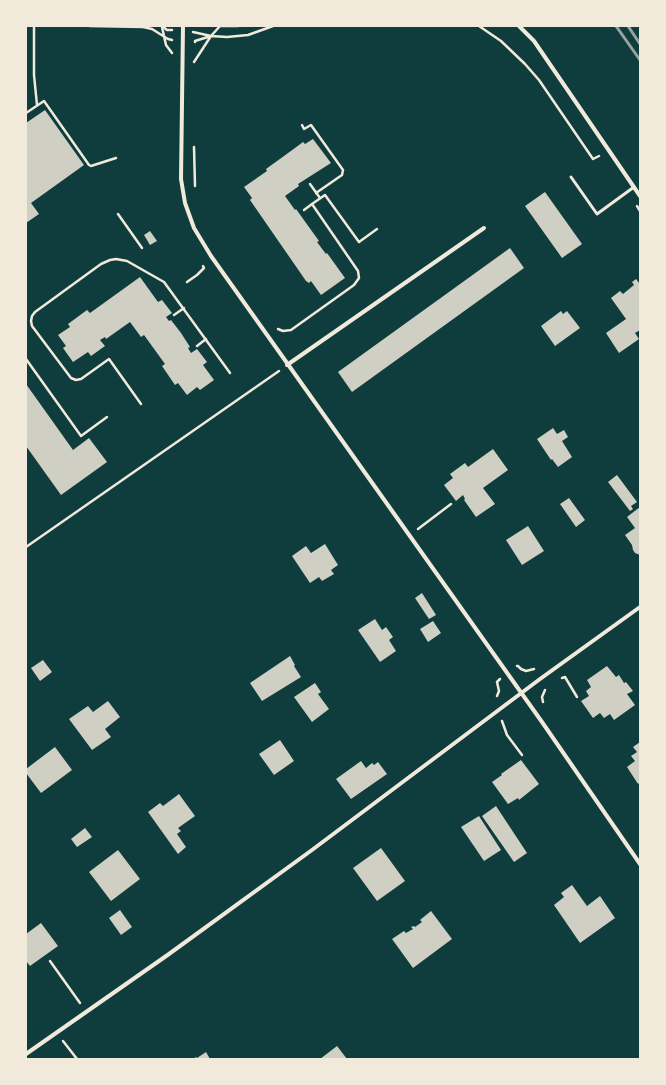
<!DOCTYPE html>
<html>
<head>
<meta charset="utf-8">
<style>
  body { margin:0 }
  #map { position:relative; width:666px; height:1085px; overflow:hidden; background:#0f3d3e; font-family:"Open Sans",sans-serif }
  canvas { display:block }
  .frame { position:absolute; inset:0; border:27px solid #f1e9da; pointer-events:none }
</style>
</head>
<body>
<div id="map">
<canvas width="666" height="1085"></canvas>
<div class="frame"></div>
</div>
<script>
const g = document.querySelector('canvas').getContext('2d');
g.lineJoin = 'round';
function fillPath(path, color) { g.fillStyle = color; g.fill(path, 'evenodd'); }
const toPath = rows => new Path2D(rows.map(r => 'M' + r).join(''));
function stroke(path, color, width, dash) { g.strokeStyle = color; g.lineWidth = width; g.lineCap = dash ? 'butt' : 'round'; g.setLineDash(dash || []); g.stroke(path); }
const building = toPath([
  [45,110,84,165,31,203,39,214,26,223,26,123],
  [313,139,331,163,298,184,299,186,285,196,295,210,296,209,319,241,317,242,326,254,327,253,345,278,321,295,311,281,309,283,306,281,250,200,252,198,244,187,267,171,266,169,295,148,303,142,305,144],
  [545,192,582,244,562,258,525,206],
  [150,231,157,241,150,245,144,235],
  [510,248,524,268,352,392,338,372],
  [140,277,158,302,162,300,172,313,166,317,169,321,171,320,181,333,190,347,188,348,191,353,197,349,207,362,203,365,214,380,200,390,197,387,187,395,178,383,175,385,162,366,165,364,144,335,141,337,130,322,106,339,105,337,100,340,105,346,91,356,88,352,73,362,63,348,66,346,58,335,70,327,68,324,87,310,90,313],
  [636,279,640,284,640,330,635,333,639,339,619,353,606,333,626,319,611,298,620,291,623,294,634,285,632,282],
  [561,311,563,314,567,311,580,328,555,346,541,326],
  [26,384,73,450,89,438,107,462,61,495,26,446],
  [553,428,557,434,564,430,568,437,562,441,572,457,558,467,552,459,551,460,537,439],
  [493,449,508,470,483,488,495,504,476,517,464,500,465,499,463,495,456,501,444,485,453,478,450,474,465,463,468,467],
  [617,475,637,502,631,506,633,509,630,511,608,482],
  [569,498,585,520,576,527,560,504],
  [640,507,640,555,635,553,633,550,632,545,625,535,635,528,627,517],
  [528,526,544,551,522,565,506,540],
  [325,544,338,565,331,570,334,574,322,581,319,577,310,583,292,556,306,546,311,553],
  [422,593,436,615,429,619,415,598],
  [375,619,382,630,386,627,393,637,389,640,396,651,380,662,358,630],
  [433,621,441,633,428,642,420,629],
  [290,656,295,665,294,666,301,677,262,701,250,683],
  [43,660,52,672,40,681,31,668],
  [607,666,616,677,619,675,624,683,626,682,633,691,627,694,635,705,614,720,610,714,604,718,600,713,593,718,581,701,589,696,586,691,591,687,587,680],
  [315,683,321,692,318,694,329,709,312,722,294,697],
  [108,701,120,717,105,729,111,737,92,750,69,719,88,706,93,712],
  [280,740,294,761,274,775,259,754],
  [640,742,640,782,638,784,627,767,635,761,631,756,637,752,633,747],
  [55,747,72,770,41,793,26,773,26,769],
  [521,760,539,784,519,800,518,798,508,804,492,782,502,775,501,774],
  [361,761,366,768,372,763,374,765,378,762,387,774,351,799,336,779],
  [179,794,195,816,178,828,181,831,177,834,186,847,178,854,148,812,160,803,163,806],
  [496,806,527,853,514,862,482,816],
  [479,816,501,850,484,861,461,827],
  [85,828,92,837,77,847,71,839],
  [381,848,405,881,377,901,353,868],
  [118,850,140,879,111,901,89,872],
  [572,885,587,906,600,896,615,918,580,943,554,905,564,897,561,893],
  [120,910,132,927,121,935,109,918],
  [431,911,452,939,413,968,392,939,404,931,406,933,413,929,411,927,414,926,415,927,422,922,420,920],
  [41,923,58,946,30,966,26,961,26,934],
  [337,1046,347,1059,320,1059],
  [206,1052,210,1059,193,1059,196,1057,197,1058]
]);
const path = toPath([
  [34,26,34,75,37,105],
  [90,26,143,27,152,29,168,39,172,40],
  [162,26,167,30,172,30],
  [479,26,501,41,525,64,539,80,593,159,599,156],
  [162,27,166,45,172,53],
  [193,32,211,36,227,37,248,35,273,26],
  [195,42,195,41,211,36,220,26,238,26],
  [194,62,211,36],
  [26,113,44,101,89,165,91,166,116,158],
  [302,125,304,129,311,125,343,170,342,175,316,193],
  [194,147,195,186],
  [310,184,320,198],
  [637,206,640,211],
  [304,210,312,204],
  [118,214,142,248],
  [187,282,197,275,204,268,203,266],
  [174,315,184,308],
  [278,329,283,331,291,330,354,285,359,278,358,271,312,204,325,195,359,242,377,229],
  [197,346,206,339],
  [26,359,81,436,107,417],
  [141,404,109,359,81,379,76,380,71,378,32,326,31,321,32,316,35,312,101,264,110,260,116,259,127,261,164,282,230,373],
  [418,529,451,504],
  [26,547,279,371],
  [517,666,518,666,521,669,526,671,534,669],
  [562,678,565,677,577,697],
  [497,696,499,691,497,682,500,679],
  [543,702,542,697,545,690],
  [502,721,507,735,522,755],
  [50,961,80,1003],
  [63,1041,77,1059]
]);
const service = toPath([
  [571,177,597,214,634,187]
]);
const minor = toPath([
  [183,26,181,179,185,203,194,228,211,256,542,722,640,864],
  [519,26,534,41,640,196],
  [287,365,484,228],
  [26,1054,169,954,312,850,540,679,640,607]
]);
const rail = toPath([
  [616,26,640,60],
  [628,26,640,44]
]);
fillPath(building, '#cfcfc3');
stroke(path, '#f1e9da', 2.5);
stroke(service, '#f1e9da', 3);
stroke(minor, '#f1e9da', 4);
stroke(rail, '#97a49c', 3);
</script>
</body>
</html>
